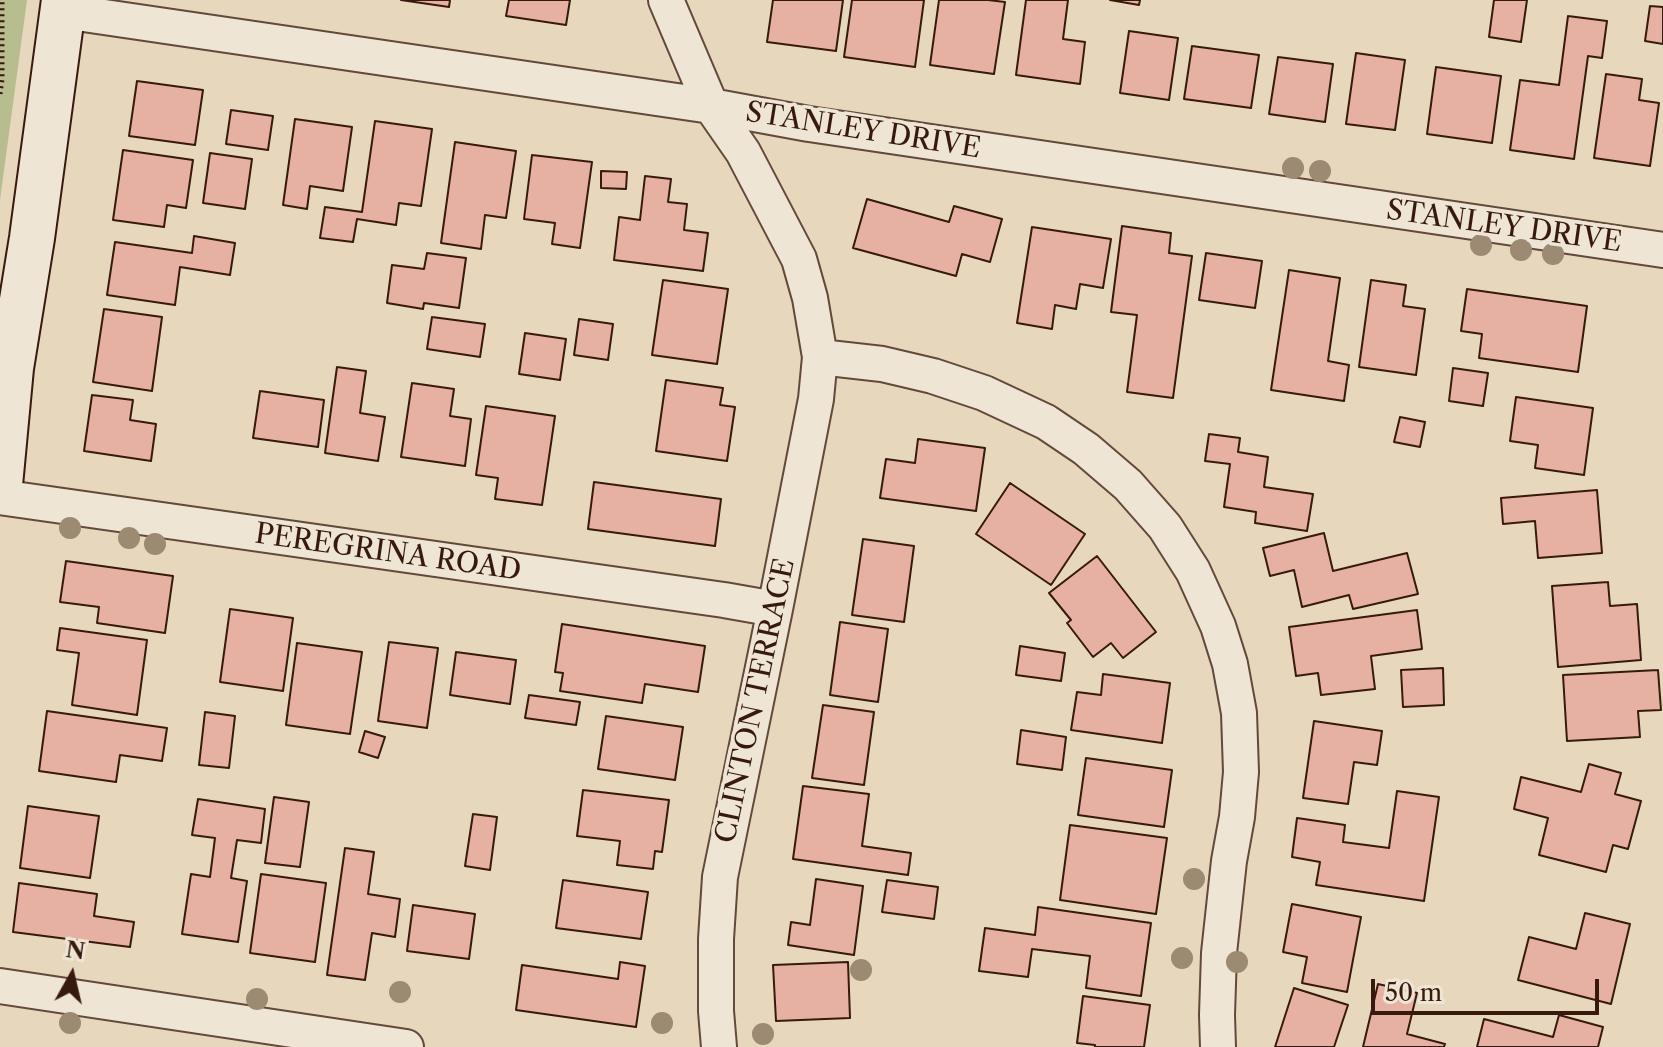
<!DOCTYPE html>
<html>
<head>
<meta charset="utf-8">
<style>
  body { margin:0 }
  #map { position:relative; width:1663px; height:1047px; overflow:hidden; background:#e7d7bd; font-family:"Libre Caslon Text",serif }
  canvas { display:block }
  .north { position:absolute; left:32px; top:935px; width:80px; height:80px; -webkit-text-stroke:6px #efe5d4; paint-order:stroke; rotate:8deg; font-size:22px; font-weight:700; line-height:32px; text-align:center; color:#371a0d }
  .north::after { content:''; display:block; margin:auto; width:28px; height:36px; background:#371a0d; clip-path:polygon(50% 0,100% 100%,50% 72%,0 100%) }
  .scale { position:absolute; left:1371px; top:979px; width:228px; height:36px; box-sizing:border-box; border:4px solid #371a0d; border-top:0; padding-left:10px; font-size:24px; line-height:28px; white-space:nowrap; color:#371a0d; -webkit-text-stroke:6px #efe5d4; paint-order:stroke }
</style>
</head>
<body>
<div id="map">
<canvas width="1663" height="1047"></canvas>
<div class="north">N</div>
<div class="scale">50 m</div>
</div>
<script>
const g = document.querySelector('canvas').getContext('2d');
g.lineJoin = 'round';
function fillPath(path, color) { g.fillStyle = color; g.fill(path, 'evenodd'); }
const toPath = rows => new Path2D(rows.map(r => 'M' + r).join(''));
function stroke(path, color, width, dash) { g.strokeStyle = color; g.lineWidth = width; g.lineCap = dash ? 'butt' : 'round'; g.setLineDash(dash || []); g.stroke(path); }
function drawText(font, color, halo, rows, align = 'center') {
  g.font = font + ' "Libre Caslon Text",serif'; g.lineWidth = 7; g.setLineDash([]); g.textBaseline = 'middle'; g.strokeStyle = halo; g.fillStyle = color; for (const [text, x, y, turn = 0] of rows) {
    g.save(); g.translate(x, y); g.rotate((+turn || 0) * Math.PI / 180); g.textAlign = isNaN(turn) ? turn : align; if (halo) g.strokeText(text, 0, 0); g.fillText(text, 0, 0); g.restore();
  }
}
const green = toPath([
  [0,0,27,0,0,200]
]);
const building = toPath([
  [401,0,450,0,449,7,401,0],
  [509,0,570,0,566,25,506,16,509,0],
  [773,0,843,0,836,51,767,42,773,0],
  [852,0,924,0,915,67,844,57,852,0],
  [939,0,988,0,1005,2,994,74,930,65,939,0],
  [1026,0,1068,0,1063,39,1085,42,1080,84,1016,75,1026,0],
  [1110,0,1140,0,1139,5,1110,0],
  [1494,0,1527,0,1521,42,1489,37,1494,0],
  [1650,6,1663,7,1663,44,1645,41,1650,6],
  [1568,16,1607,21,1602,58,1588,56,1574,159,1510,150,1520,80,1559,85,1568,16],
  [1129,31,1178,38,1169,100,1120,93,1129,31],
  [1192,46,1259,55,1251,108,1184,99,1192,46],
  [1356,53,1405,60,1395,130,1346,124,1356,53],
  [1278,57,1333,64,1325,122,1269,114,1278,57],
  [1436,67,1501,76,1492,143,1427,134,1436,67],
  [1606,74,1642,79,1639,100,1659,103,1650,166,1594,158,1606,74],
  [137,81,203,90,195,145,129,136,137,81],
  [231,110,273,116,268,150,226,144,231,110],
  [295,119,352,127,343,191,310,186,307,209,283,205,295,119],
  [375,121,432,129,421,206,399,203,396,225,357,219,353,242,320,238,325,207,362,212,375,121],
  [455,142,516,151,506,218,485,215,481,249,441,243,455,142],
  [123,150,193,160,186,208,167,205,164,227,113,220,123,150],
  [210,153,252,159,245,209,203,203,210,153],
  [532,155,592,162,580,248,552,244,555,223,524,219,532,155],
  [601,171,627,172,626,189,601,188,601,171],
  [645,176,671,179,668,202,687,204,684,230,708,233,703,271,614,260,619,217,640,220,645,176],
  [867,199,949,222,954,206,1002,219,990,262,962,254,956,276,853,248,867,199],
  [1122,226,1171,233,1169,253,1192,256,1173,398,1127,392,1137,315,1111,312,1122,226],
  [1032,227,1111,239,1103,288,1080,284,1076,309,1055,305,1052,329,1017,323,1032,227],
  [194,236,235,243,230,275,180,267,175,305,107,295,115,242,192,253,194,236],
  [427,253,466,258,459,308,424,303,423,309,387,303,392,265,424,269,427,253],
  [1206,253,1262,261,1255,308,1199,300,1206,253],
  [1289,270,1340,278,1328,361,1349,365,1344,401,1271,390,1289,270],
  [663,280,728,289,717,364,652,355,663,280],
  [1371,280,1406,285,1403,306,1425,309,1416,375,1359,367,1371,280],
  [1467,289,1587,306,1578,372,1479,358,1482,334,1461,331,1467,289],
  [104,309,162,317,152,391,93,382,104,309],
  [432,317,485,324,480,357,427,349,432,317],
  [579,319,613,324,608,360,574,355,579,319],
  [525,333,566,339,560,380,519,374,525,333],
  [337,367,366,371,360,413,385,417,378,461,325,453,337,367],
  [1453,368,1488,373,1483,406,1449,401,1453,368],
  [666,380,723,388,720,405,735,407,727,461,656,451,666,380],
  [412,383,454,389,450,416,471,419,465,466,401,457,412,383],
  [260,391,324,400,318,447,253,438,260,391],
  [92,395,133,400,130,420,156,424,151,461,84,451,92,395],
  [1516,397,1593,408,1584,475,1535,468,1538,445,1510,441,1516,397],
  [486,406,555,416,542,505,495,499,498,478,476,475,486,406],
  [1400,417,1425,422,1420,447,1394,442,1400,417],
  [1209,434,1240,438,1238,452,1268,457,1264,487,1313,494,1307,531,1255,523,1256,512,1224,507,1230,464,1205,461,1209,434],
  [918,439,985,448,976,511,880,498,886,459,915,463,918,439],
  [594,482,721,499,715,546,588,529,594,482],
  [1010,483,1085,534,1051,585,976,534,1010,483],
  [1597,490,1602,553,1538,558,1535,521,1503,524,1501,498,1597,490],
  [1324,533,1333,571,1407,553,1418,594,1353,609,1349,595,1302,607,1294,570,1270,576,1263,548,1324,533],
  [863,539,914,546,904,622,852,615,863,539],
  [1097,556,1156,632,1123,658,1111,643,1093,657,1067,623,1071,620,1049,593,1097,556],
  [66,561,173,576,165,633,97,623,99,607,60,602,66,561],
  [1608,582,1610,606,1637,604,1641,660,1558,667,1552,586,1608,582],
  [230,609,293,618,283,691,220,682,230,609],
  [1417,610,1422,649,1371,656,1375,689,1321,695,1318,673,1296,676,1289,627,1417,610],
  [840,622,888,629,878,702,830,695,840,622],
  [562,624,705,646,698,692,645,684,642,703,560,691,563,673,555,672,562,624],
  [60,628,147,640,137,715,72,705,79,653,57,650,60,628],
  [389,642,438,648,427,728,378,721,389,642],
  [297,643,362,652,350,734,286,725,297,643],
  [1020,646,1065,653,1061,681,1016,675,1020,646],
  [456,652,516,660,510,704,450,695,456,652],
  [1443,668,1444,705,1403,707,1401,670,1443,668],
  [1658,670,1661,710,1638,711,1640,737,1567,741,1563,675,1658,670],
  [1103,674,1170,683,1162,743,1071,730,1077,692,1101,695,1103,674],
  [529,695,580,702,576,725,525,718,529,695],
  [823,705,874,712,864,785,812,778,823,705],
  [47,711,167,728,162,761,120,755,116,782,39,771,47,711],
  [205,712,235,716,229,768,199,765,205,712],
  [606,716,683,727,675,780,598,769,606,716],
  [1314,721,1382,731,1377,765,1354,762,1348,804,1303,798,1314,721],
  [1021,730,1066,737,1062,770,1017,764,1021,730],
  [365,731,385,737,378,758,359,752,365,731],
  [1086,758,1172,770,1164,827,1078,815,1086,758],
  [1589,764,1621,773,1615,794,1641,801,1628,849,1613,845,1606,872,1539,855,1548,818,1514,809,1521,777,1581,792,1589,764],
  [803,786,869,794,862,846,911,853,908,875,793,859,803,786],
  [583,790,669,800,662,852,655,851,653,869,617,865,620,841,577,836,583,790],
  [1397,791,1439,797,1424,901,1316,885,1320,862,1292,857,1297,818,1345,825,1343,842,1389,848,1397,791],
  [274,797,309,802,300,867,265,863,274,797],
  [198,799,265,809,261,843,237,840,231,878,247,881,238,942,182,934,191,874,210,877,215,838,192,835,198,799],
  [28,806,99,816,90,878,20,868,28,806],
  [473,814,497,817,490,870,465,866,473,814],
  [1070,825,1167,838,1156,914,1060,900,1070,825],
  [345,848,374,852,368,894,400,899,395,937,372,933,365,980,327,975,345,848],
  [261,874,326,883,315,962,250,953,261,874],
  [816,879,863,886,854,955,788,945,791,922,810,925,816,879],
  [563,880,648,892,641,939,556,928,563,880],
  [887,880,938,887,934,919,882,912,887,880],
  [19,883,97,894,94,916,134,922,130,947,13,932,19,883],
  [1292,904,1361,917,1347,992,1302,983,1307,957,1283,952,1292,904],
  [413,905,475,914,469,959,407,951,413,905],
  [1038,907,1151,923,1141,996,1086,988,1090,956,1032,949,1028,977,979,971,985,928,1035,935,1038,907],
  [1585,913,1630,924,1611,1004,1518,980,1529,937,1576,949,1585,913],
  [620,962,645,966,636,1027,516,1010,522,965,618,979,620,962],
  [848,962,850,1018,776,1021,773,965,848,962],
  [1378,984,1417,993,1407,1034,1445,1044,1444,1047,1363,1047,1378,984],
  [1294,988,1348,1005,1334,1047,1275,1047,1294,988],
  [1083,996,1150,1005,1144,1047,1095,1047,1095,1045,1077,1043,1083,996],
  [1559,1015,1603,1027,1598,1047,1477,1047,1484,1019,1553,1037,1559,1015]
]);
const path = toPath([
  [0,94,2,79,2,0]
]);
const minor = toPath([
  [666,0,711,106,743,152,799,259,810,298,820,357,816,399,775,609,720,877,716,939,716,1011,719,1047],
  [63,11,711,106,809,124,1663,250],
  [820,357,882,364,933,376,984,393,1046,422,1086,449,1128,485,1165,527,1193,571,1218,626,1230,664,1239,713,1241,772,1237,817,1229,861,1219,953,1217,1015,1218,1047],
  [0,497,724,600,775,609],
  [0,986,406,1047]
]);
const secondary = toPath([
  [0,485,11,368,32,238,64,0]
]);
const trees = [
  [1293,168],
  [1320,171],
  [1481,245],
  [1521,250],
  [1553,254],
  [70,528],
  [129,538],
  [155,544],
  [1194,879],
  [1182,958],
  [1237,962],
  [861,970],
  [400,992],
  [257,999],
  [70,1023],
  [662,1023],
  [763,1034]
];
const streetNames = [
  ["STANLEY DRIVE",863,131,9],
  ["STANLEY DRIVE",1504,227,8],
  ["PEREGRINA ROAD",388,553,8],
  ["CLINTON TERRACE",756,701,-78]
];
fillPath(green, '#b8bd8f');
fillPath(building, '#e6b1a3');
stroke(building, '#371a0d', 2);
stroke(minor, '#634939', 38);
stroke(secondary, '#371a0d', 48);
stroke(path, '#371a0d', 5, [2, 4]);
stroke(minor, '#efe5d4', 34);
stroke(secondary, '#efe5d4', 44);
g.fillStyle = '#9c8a72';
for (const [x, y] of trees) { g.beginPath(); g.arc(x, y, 11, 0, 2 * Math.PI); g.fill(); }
drawText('28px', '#371a0d', '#efe5d4', streetNames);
</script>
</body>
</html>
